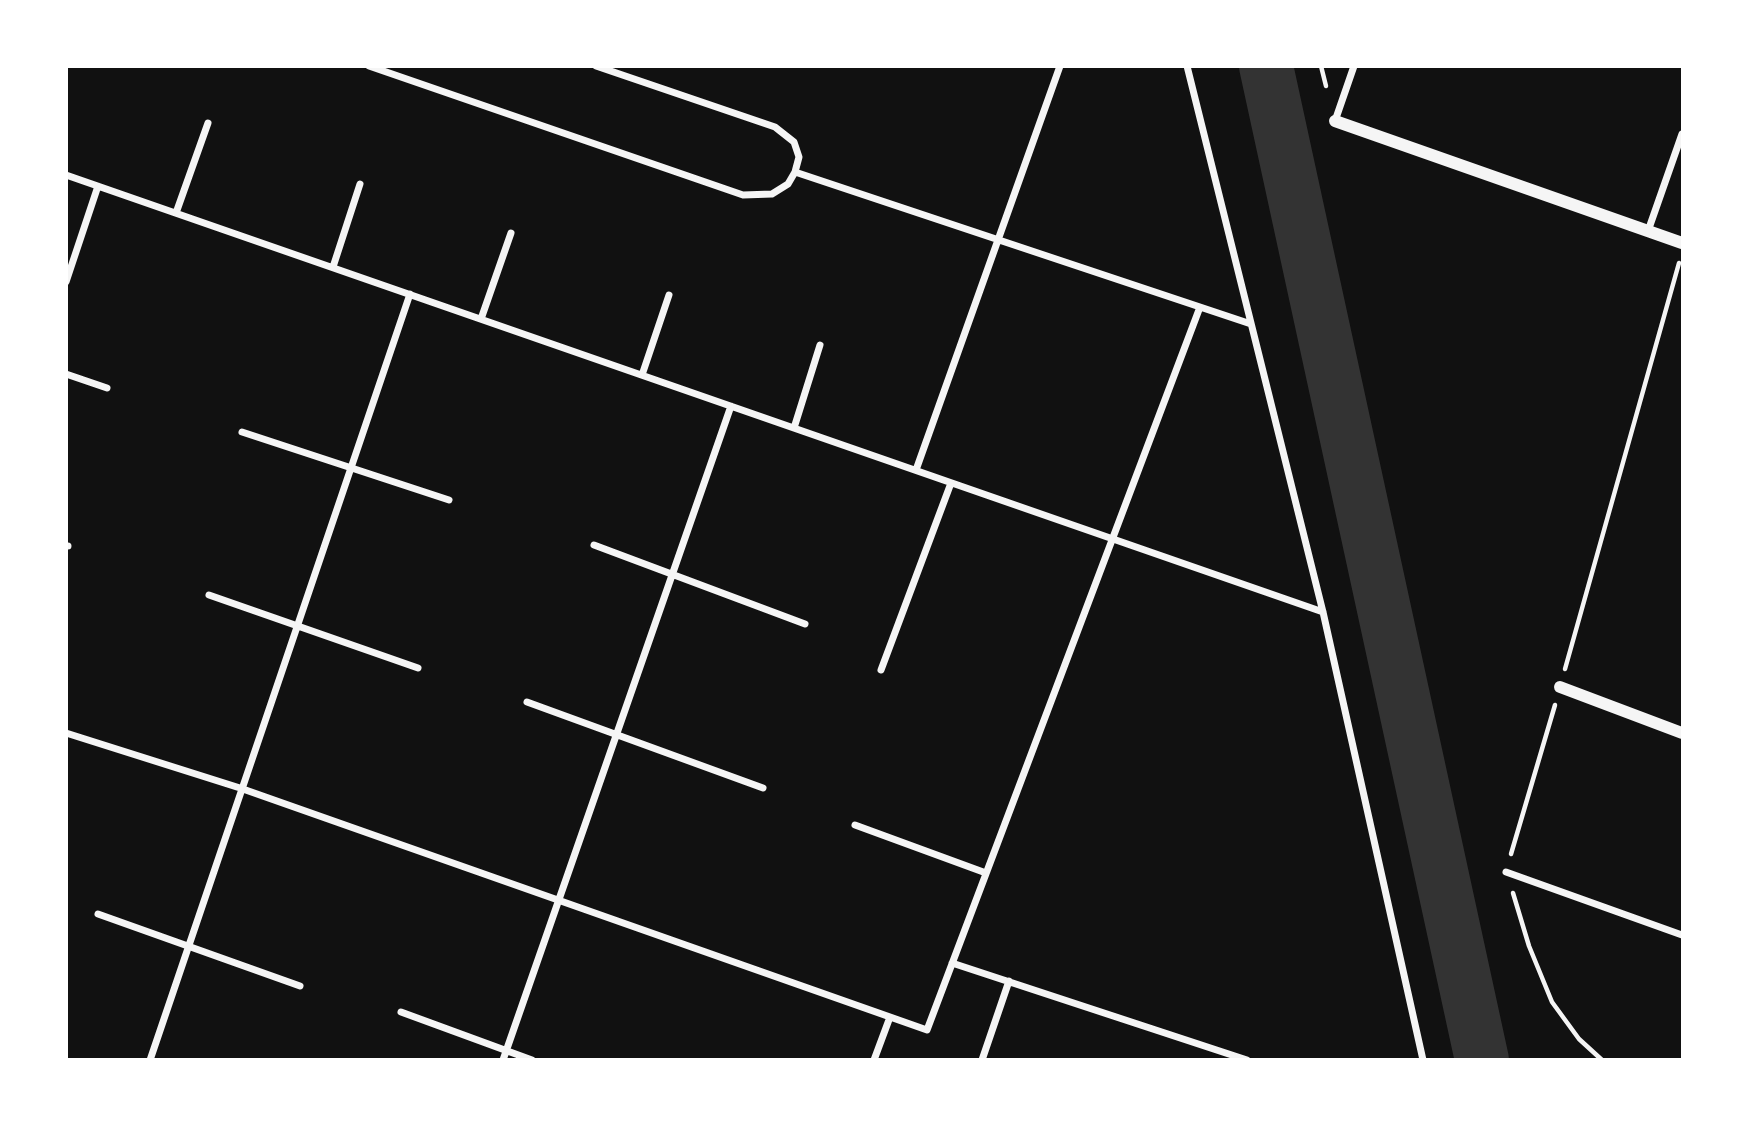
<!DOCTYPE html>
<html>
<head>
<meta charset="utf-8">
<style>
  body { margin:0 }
  #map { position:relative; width:1749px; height:1126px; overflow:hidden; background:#111; font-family:Mulish,sans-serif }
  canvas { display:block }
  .frame { position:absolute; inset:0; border:68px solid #fff; pointer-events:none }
</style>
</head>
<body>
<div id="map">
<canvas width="1749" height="1126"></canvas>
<div class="frame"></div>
</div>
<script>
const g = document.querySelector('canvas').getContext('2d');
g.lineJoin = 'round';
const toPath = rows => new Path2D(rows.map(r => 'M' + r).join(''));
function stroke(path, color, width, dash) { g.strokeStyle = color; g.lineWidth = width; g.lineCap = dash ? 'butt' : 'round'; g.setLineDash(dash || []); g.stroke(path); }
const river = toPath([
  [1266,66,1482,1060]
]);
const path = toPath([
  [1321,66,1326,86],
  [1565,669,1679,263],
  [1511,854,1555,705],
  [1513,893,1529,946,1552,1002,1579,1039,1602,1060]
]);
const minor = toPath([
  [369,66,743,195,772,194,788,184,795,172,799,157,794,142,775,127,596,66],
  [1187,66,1323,612,1423,1060],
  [1335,121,1354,66],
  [795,172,1251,324],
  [66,175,1323,612],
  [176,213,208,123],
  [1648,231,1682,134],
  [333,267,360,184],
  [66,282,98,186],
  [481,319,511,233],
  [66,374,107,388],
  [642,375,669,295],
  [794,428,820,345],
  [242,432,449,500],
  [916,470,1060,66],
  [594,545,805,624],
  [66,546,68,546],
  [209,595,418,668],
  [881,670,951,483],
  [527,702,763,788],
  [66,733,240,788,927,1030,1200,307],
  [855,825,986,873],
  [1506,872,1682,935],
  [98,914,300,986],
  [952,963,1247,1060],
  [401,1012,532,1060],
  [150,1060,410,294],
  [503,1060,731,406],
  [874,1060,890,1017],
  [982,1060,1009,981]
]);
const tertiary = toPath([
  [1335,121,1682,243],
  [1560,687,1682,733]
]);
stroke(river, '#333', 54);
stroke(path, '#f5f5f5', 4.5);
stroke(minor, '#f5f5f5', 7);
stroke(tertiary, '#f5f5f5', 12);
</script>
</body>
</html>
